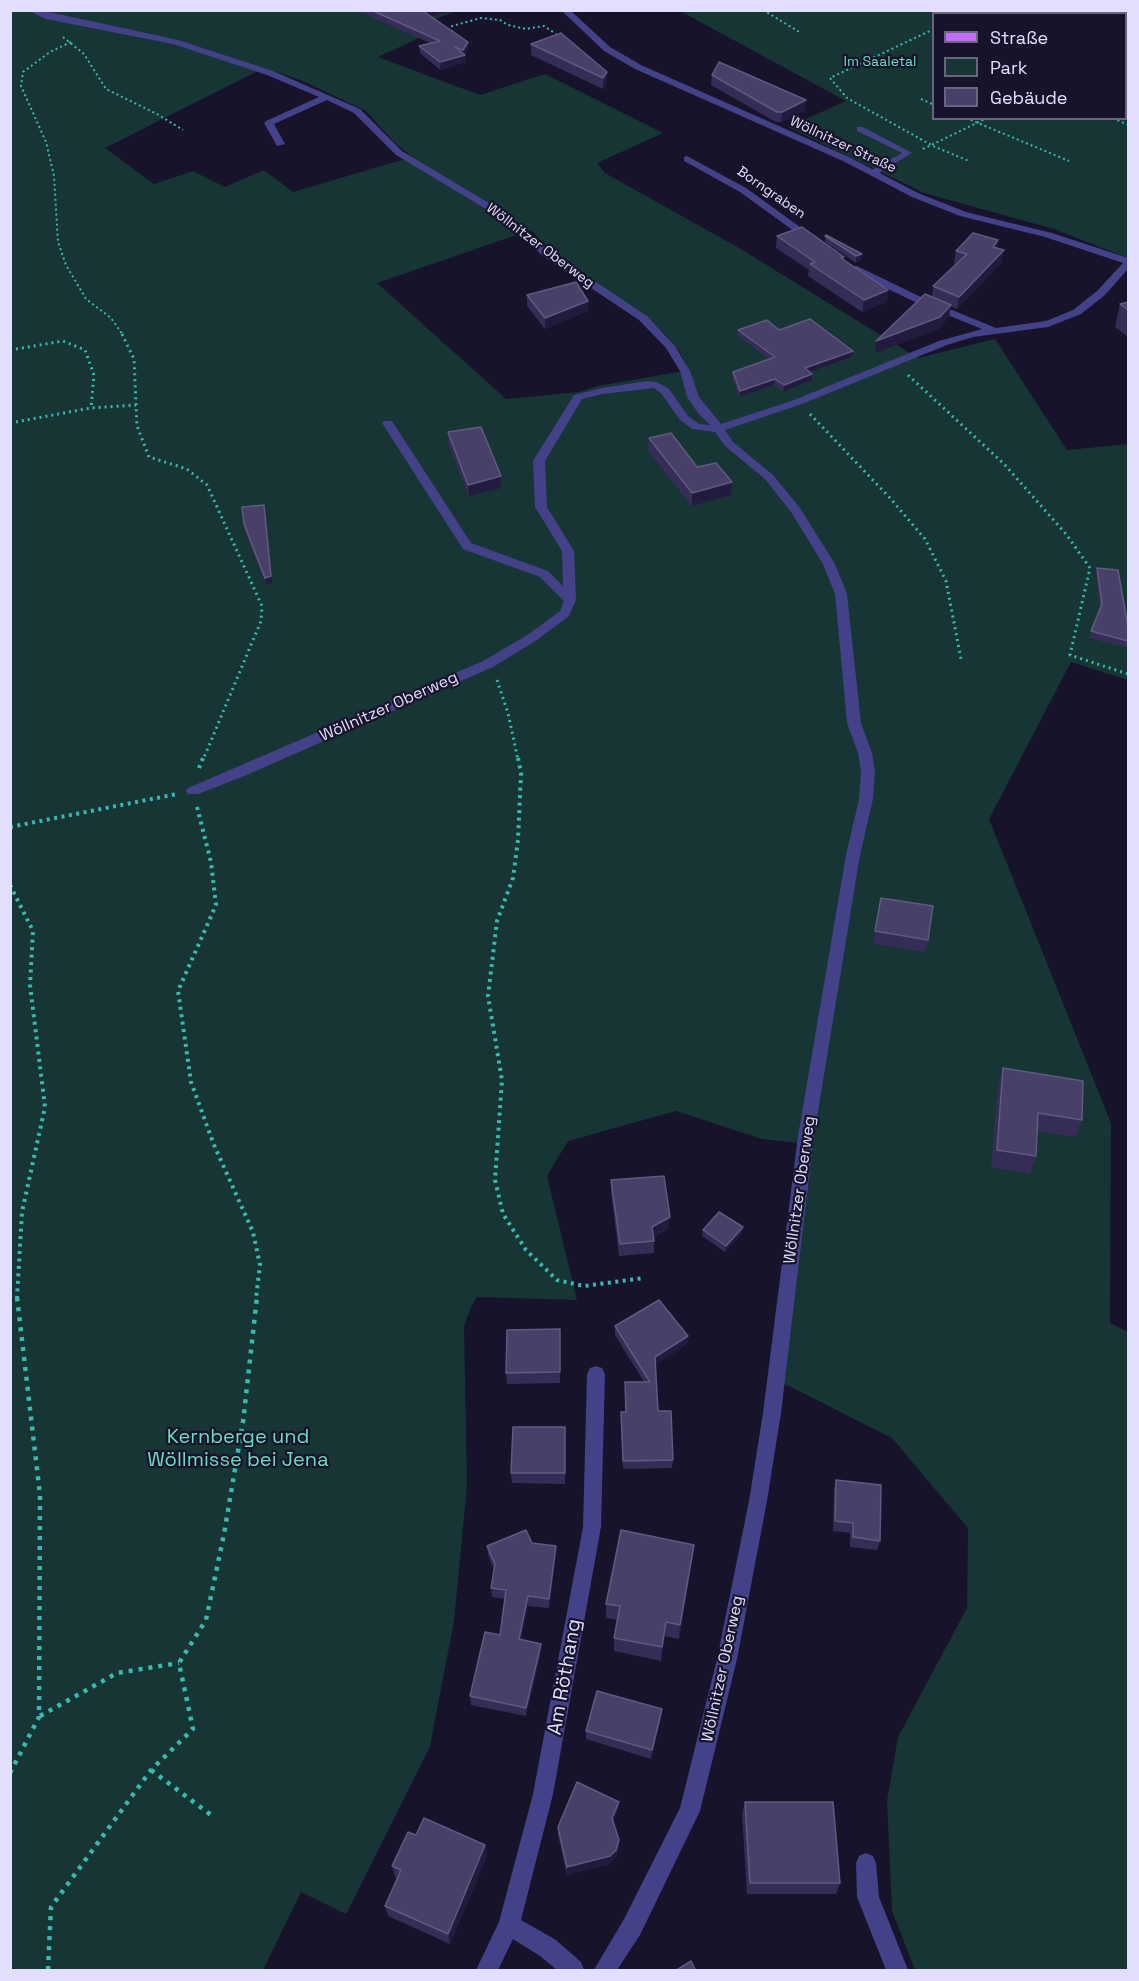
<!DOCTYPE html>
<html>
<head>
<meta charset="utf-8">
<style>
  body { margin:0 }
  #map { position:relative; width:1139px; height:1981px; overflow:hidden; background:#17132b; font-family:"Space Grotesk",sans-serif }
  canvas { display:block }
  .frame { position:absolute; inset:0; border:12px solid #e2dffd; pointer-events:none }
  .legend { position:absolute; left:932px; top:12px; width:195px; height:108px; box-sizing:border-box; background:#17132b; border:2px solid #68657f; margin:0; padding:8px 10px; list-style:none; font-size:18px; color:#e2dffd }
  .legend li { display:flex; align-items:center; gap:12px; height:30px }
  .legend b { width:30px; border:2px solid #68657f }
</style>
</head>
<body>
<div id="map">
<canvas width="1139" height="1981"></canvas>
<div class="frame"></div>
<ul class="legend">
<li><b style="height:8px;background:#c36cf8"></b>Straße</li>
<li><b style="height:16px;background:#163534"></b>Park</li>
<li><b style="height:16px;background:#484069"></b>Gebäude</li>
</ul>
</div>
<script>
const g = document.querySelector('canvas').getContext('2d');
g.lineJoin = 'round';
function fillPath(path, color) { g.fillStyle = color; g.fill(path, 'evenodd'); }
const toPath = rows => new Path2D(rows.map(r => 'M' + r).join(''));
function stroke(path, color, width, dash) { g.strokeStyle = color; g.lineWidth = width; g.lineCap = dash ? 'butt' : 'round'; g.setLineDash(dash || []); g.stroke(path); }
function drawText(font, color, halo, rows, align = 'center') {
  g.font = font + ' "Space Grotesk",sans-serif'; g.lineWidth = 4.5; g.setLineDash([]); g.textBaseline = 'middle'; g.strokeStyle = halo; g.fillStyle = color; for (const [text, x, y, turn = 0] of rows) {
    g.save(); g.translate(x, y); g.rotate((+turn || 0) * Math.PI / 180); g.textAlign = isNaN(turn) ? turn : align; if (halo) g.strokeText(text, 0, 0); g.fillText(text, 0, 0); g.restore();
  }
}
const green = toPath([
  [1026,10,1032,13,934,14,934,118,1126,118,1126,64,1128,65,1128,258,1054,229,924,193,788,127,846,101,680,11],
  [11,11,456,11,429,21,441,28,378,57,480,95,545,74,663,133,597,163,605,173,739,248,918,358,995,339,1067,450,1128,444,1128,680,1071,662,989,819,1111,1123,1110,1323,1128,1332,1128,1970,915,1970,892,1911,887,1801,898,1737,967,1608,968,1528,892,1438,769,1376,798,1143,762,1139,676,1111,568,1141,547,1176,577,1300,477,1297,472,1305,464,1326,467,1486,454,1621,430,1746,346,1914,301,1892,263,1970,11,1970],
  [264,68,303,81,366,111,393,141,412,157,293,192,264,170,225,187,193,171,154,184,105,148],
  [531,230,553,254,601,288,640,311,663,332,679,351,689,370,598,386,579,392,506,399,377,283]
]);
const pathFar3 = toPath([
  [763,10,801,33],
  [1110,10,1118,14],
  [967,14,973,10],
  [934,29,830,78,847,98,933,146,969,161],
  [452,32,452,26,481,18,500,20,508,25,526,29,544,26,556,34],
  [63,37,84,54,106,89,157,114,183,130],
  [71,42,50,52,23,72,21,86,46,142,54,176,58,242,66,265,86,299,111,318,123,335],
  [921,99,934,105],
  [966,118,1069,161],
  [1113,118,1128,125],
  [923,149,987,118]
]);
const pathFar2 = toPath([
  [122,334,134,359,137,426,149,457,187,469,207,485,262,606,261,621,203,760],
  [10,350,63,341,85,350,94,375,91,408],
  [908,375,1004,464,1066,534,1090,568,1070,655,1128,674],
  [810,414,890,498,925,539,946,581,961,659],
  [10,423,91,408,136,405],
  [497,680,508,713,518,760]
]);
const pathFar1 = toPath([
  [518,758,521,773,518,840,513,878,497,921,488,996,502,1080,495,1180,503,1214,526,1250,557,1280,584,1286,644,1278],
  [199,768,203,758],
  [197,807,211,862,216,905,178,991,191,1082,214,1145,253,1232,260,1265,256,1298],
  [10,827,177,794],
  [10,885,33,931,30,985,45,1107,22,1212,17,1298]
]);
const path = toPath([
  [40,1716,117,1673,179,1663],
  [151,1770,211,1815],
  [10,1773,39,1717,40,1495,17,1297],
  [48,1970,51,1907,151,1770,193,1729,179,1663,206,1620,224,1534,243,1422,257,1297]
]);
const lane = toPath([
  [857,127,863,127,912,153,876,175,870,175,870,171,902,153,857,131,857,127]
]);
const street = toPath([
  [27,10,40,10,178,40,273,71,360,109,402,151,507,214,551,252,647,316,675,346,690,371,699,397,721,424,794,400,939,341,982,329,915,302,849,270,849,266,857,266,923,298,996,328,1046,321,1073,310,1097,291,1123,263,1045,237,960,216,912,197,843,161,635,69,604,51,561,10,570,10,610,47,641,65,849,157,918,193,966,212,1052,233,1128,258,1128,269,1105,295,1081,314,1048,327,973,337,947,345,802,404,725,430,733,442,773,475,800,508,835,564,847,594,861,723,872,753,875,772,873,799,860,855,814,1136,781,1413,767,1501,737,1659,700,1811,640,1935,617,1970,594,1970,624,1919,680,1808,717,1659,749,1501,763,1413,798,1136,846,855,859,799,861,772,858,753,847,723,835,594,823,564,791,512,765,479,725,446,715,432,692,429,680,420,661,393,654,388,602,394,582,399,545,461,547,507,574,551,576,600,569,616,537,640,493,667,242,777,198,794,188,794,186,791,188,788,483,661,529,634,560,611,564,601,540,577,463,549,382,423,384,421,392,421,471,543,548,571,563,586,562,551,535,507,533,461,574,395,602,388,647,381,657,382,669,389,688,416,699,424,710,425,698,413,687,397,680,371,666,348,639,320,543,256,501,218,396,155,354,113,327,100,274,124,285,144,277,146,264,123,266,121,319,97,267,75,173,44,46,19,27,10],
  [687,156,746,188,818,240,809,242,740,192,684,161,684,157,687,156],
  [596,1366,602,1368,605,1374,601,1527,553,1794,521,1920,556,1940,581,1962,584,1970,557,1970,540,1956,513,1939,498,1970,476,1970,499,1922,533,1794,583,1527,587,1374,590,1368,596,1366],
  [866,1853,873,1856,876,1863,879,1897,908,1970,886,1970,857,1897,856,1863,859,1856,866,1853]
]);
const primary = toPath([
  [1037,10,1047,10,1051,14,1041,14,1037,10],
  [1070,10,1080,10,1084,14,1074,14,1070,10],
  [1126,34,1128,35,1128,40,1126,40,1126,34],
  [1126,51,1128,52,1128,57,1126,57,1126,51]
]);
const wall = toPath([
  [356,10,457,10,431,16,468,42,468,49,465,55,466,62,440,70,420,53,419,46,430,43],
  [531,44,607,72,606,84,603,89,531,55],
  [712,75,805,110,781,122,776,122,711,85],
  [777,236,844,260,887,302,862,312,808,276,809,270,776,248],
  [825,236,862,254,861,260,856,263,825,242],
  [998,240,997,248,1002,262,957,309,951,306,949,317,938,329,875,353,876,341,932,297,933,286,956,264,954,263,956,251],
  [527,295,588,311,545,329,527,306],
  [1128,302,1128,337,1115,327,1120,304],
  [738,330,779,330,852,357,810,372,812,374,812,380,783,392,774,385,739,397,732,378,733,372,769,359,738,336],
  [448,432,501,476,501,488,469,496,448,444],
  [649,438,697,467,731,495,692,506,648,451],
  [244,524,272,583,266,584,245,531],
  [1097,568,1128,627,1128,648,1089,638,1100,609,1096,574],
  [881,898,928,940,925,952,873,944],
  [1003,1068,1082,1120,1076,1137,1037,1131,1036,1156,1030,1174,991,1167,998,1086],
  [611,1180,669,1228,654,1238,654,1253,619,1256,611,1192],
  [743,1227,742,1233,725,1252,702,1236,703,1230],
  [615,1326,688,1336,687,1344,655,1365,658,1411,673,1460,672,1468,623,1469,621,1420,621,1412,625,1412,625,1382,644,1382,615,1335],
  [560,1329,560,1383,507,1384,506,1373],
  [565,1427,565,1484,512,1483,511,1473],
  [836,1480,880,1541,877,1550,850,1547,850,1533,833,1531,834,1490],
  [532,1543,556,1555,549,1608,528,1606,521,1639,541,1644,541,1653,526,1716,471,1705,470,1696,500,1635,505,1599,492,1597,491,1588,494,1570,488,1555,487,1546],
  [692,1560,679,1639,665,1636,661,1661,614,1651,614,1638,618,1620,606,1618,606,1604],
  [662,1709,661,1718,651,1759,586,1739,586,1731],
  [745,1802,840,1883,836,1894,747,1894,742,1814],
  [618,1810,613,1822,619,1848,616,1857,609,1864,567,1875,558,1835,558,1827],
  [416,1835,485,1845,487,1856,450,1944,388,1916,385,1906,397,1878,395,1877,392,1866]
]);
const shadedWall = toPath([
  [425,10,457,10,424,18,423,11],
  [468,42,468,49,465,55,466,62,440,70,440,62,463,56,463,50],
  [607,72,606,84,603,89,603,78],
  [806,100,805,110,781,122,782,112],
  [998,240,996,252,993,247],
  [1004,250,1002,262,957,309,959,297],
  [862,254,861,260,856,263,856,256],
  [888,290,887,302,862,312,864,300],
  [588,301,588,311,545,329,545,318],
  [951,305,949,317,938,329,875,353,876,341],
  [853,351,852,357,804,374,805,368],
  [812,374,812,380,783,392,784,385],
  [775,379,774,385,739,397,740,391],
  [501,476,501,488,469,496,468,485],
  [732,482,731,495,692,506,692,493],
  [265,512,272,583,266,584,265,578],
  [670,1217,669,1228,652,1239,652,1227],
  [743,1227,742,1233,725,1252,726,1246],
  [688,1336,687,1344,654,1366,655,1357],
  [694,1545,692,1560,679,1639,680,1625],
  [556,1546,556,1555,549,1608,549,1599],
  [528,1596,528,1606,519,1648,519,1639],
  [666,1622,665,1636,661,1661,662,1647],
  [541,1644,541,1653,526,1716,526,1708],
  [662,1709,661,1718,651,1759,652,1750],
  [619,1802,618,1810,611,1826,612,1818],
  [619,1840,619,1848,616,1857,609,1864,567,1875,567,1867],
  [485,1845,487,1856,450,1944,448,1934]
]);
const building = toPath([
  [371,10,425,10,423,11,468,42,463,50,455,47,465,55,440,62,419,46,440,41,371,10],
  [561,33,607,72,603,78,531,44,561,33],
  [719,62,806,100,782,112,777,112,712,75,719,62],
  [802,227,844,257,841,258,888,290,864,300,810,264,815,262,777,236,802,227],
  [973,233,998,240,993,247,1004,250,959,297,933,286,967,254,956,251,973,233],
  [826,235,862,254,856,256,825,236,826,235],
  [576,282,588,301,545,318,527,295,576,282],
  [925,294,951,305,940,317,876,341,925,294],
  [1128,302,1128,310,1120,304,1128,302],
  [810,319,853,351,805,368,812,374,784,385,775,379,740,391,733,372,775,357,738,330,767,320,779,330,810,319],
  [481,427,501,476,468,485,448,432,481,427],
  [671,433,697,467,716,463,732,482,692,493,649,438,671,433],
  [264,505,271,576,265,578,244,524,242,507,264,505],
  [1097,568,1118,570,1128,627,1128,641,1091,631,1102,604,1097,568],
  [881,898,933,906,928,940,875,931,881,898],
  [1003,1068,1083,1081,1082,1120,1038,1113,1036,1156,997,1150,1003,1068],
  [664,1176,670,1217,652,1227,654,1241,620,1244,611,1180,664,1176],
  [719,1212,743,1227,726,1246,703,1230,719,1212],
  [659,1300,688,1336,655,1357,658,1411,671,1411,673,1460,623,1461,621,1412,626,1412,625,1382,650,1382,615,1326,659,1300],
  [560,1329,560,1372,506,1373,507,1330,560,1329],
  [513,1427,565,1427,565,1473,511,1473,513,1427],
  [836,1480,881,1485,880,1541,853,1537,853,1523,835,1521,836,1480],
  [526,1530,532,1543,556,1546,549,1599,528,1596,519,1639,541,1644,526,1708,470,1696,485,1632,500,1635,506,1590,491,1588,495,1564,487,1546,526,1530],
  [621,1530,694,1545,680,1625,666,1622,662,1647,614,1638,620,1606,606,1604,621,1530],
  [597,1691,662,1709,652,1750,586,1731,597,1691],
  [577,1782,619,1802,612,1818,619,1840,616,1850,610,1856,567,1867,558,1827,577,1782],
  [745,1802,833,1802,840,1883,750,1883,745,1802],
  [424,1818,485,1845,448,1934,385,1906,401,1870,392,1866,408,1832,416,1835,424,1818],
  [691,1961,696,1971,675,1971,691,1961]
]);
const farParknames = [
  ["Im Saaletal",880,62]
];
const farStreetnames = [
  ["Wöllnitzer Straße",843,145,25],
  ["Borngraben",771,193,35],
  ["Wöllnitzer Oberweg",540,246,37]
];
const streetNames = [
  ["Wöllnitzer Oberweg",389,707,-24],
  ["Wöllnitzer Oberweg",800,1190,-82],
  ["Wöllnitzer Oberweg",723,1669,-78]
];
const nearParknames = [
  ["Kernberge und",238,1438],
  ["Wöllmisse bei Jena",238,1461]
];
const nearStreetnames = [
  ["Am Röthang",565,1677,-80]
];
fillPath(green, '#163534');
stroke(pathFar3, '#38b9b1', 2, [2, 3]);
stroke(pathFar2, '#38b9b1', 3, [2, 4]);
stroke(pathFar1, '#38b9b1', 4, [3, 4.5]);
stroke(path, '#38b9b1', 4.5, [4, 6]);
fillPath(lane, '#434188');
fillPath(street, '#434188');
fillPath(primary, '#c36cf8');
fillPath(wall, '#362d57');
fillPath(shadedWall, '#221b3e');
fillPath(building, '#484069');
stroke(building, '#605980', 1.5);
drawText('14px', '#6ddcc0', '#17132b', farParknames);
drawText('14px', '#e2dffd', '#17132b', farStreetnames);
drawText('16px', '#e2dffd', '#17132b', streetNames);
drawText('20px', '#6ddcc0', '#17132b', nearParknames);
drawText('20px', '#e2dffd', '#17132b', nearStreetnames);
</script>
</body>
</html>
